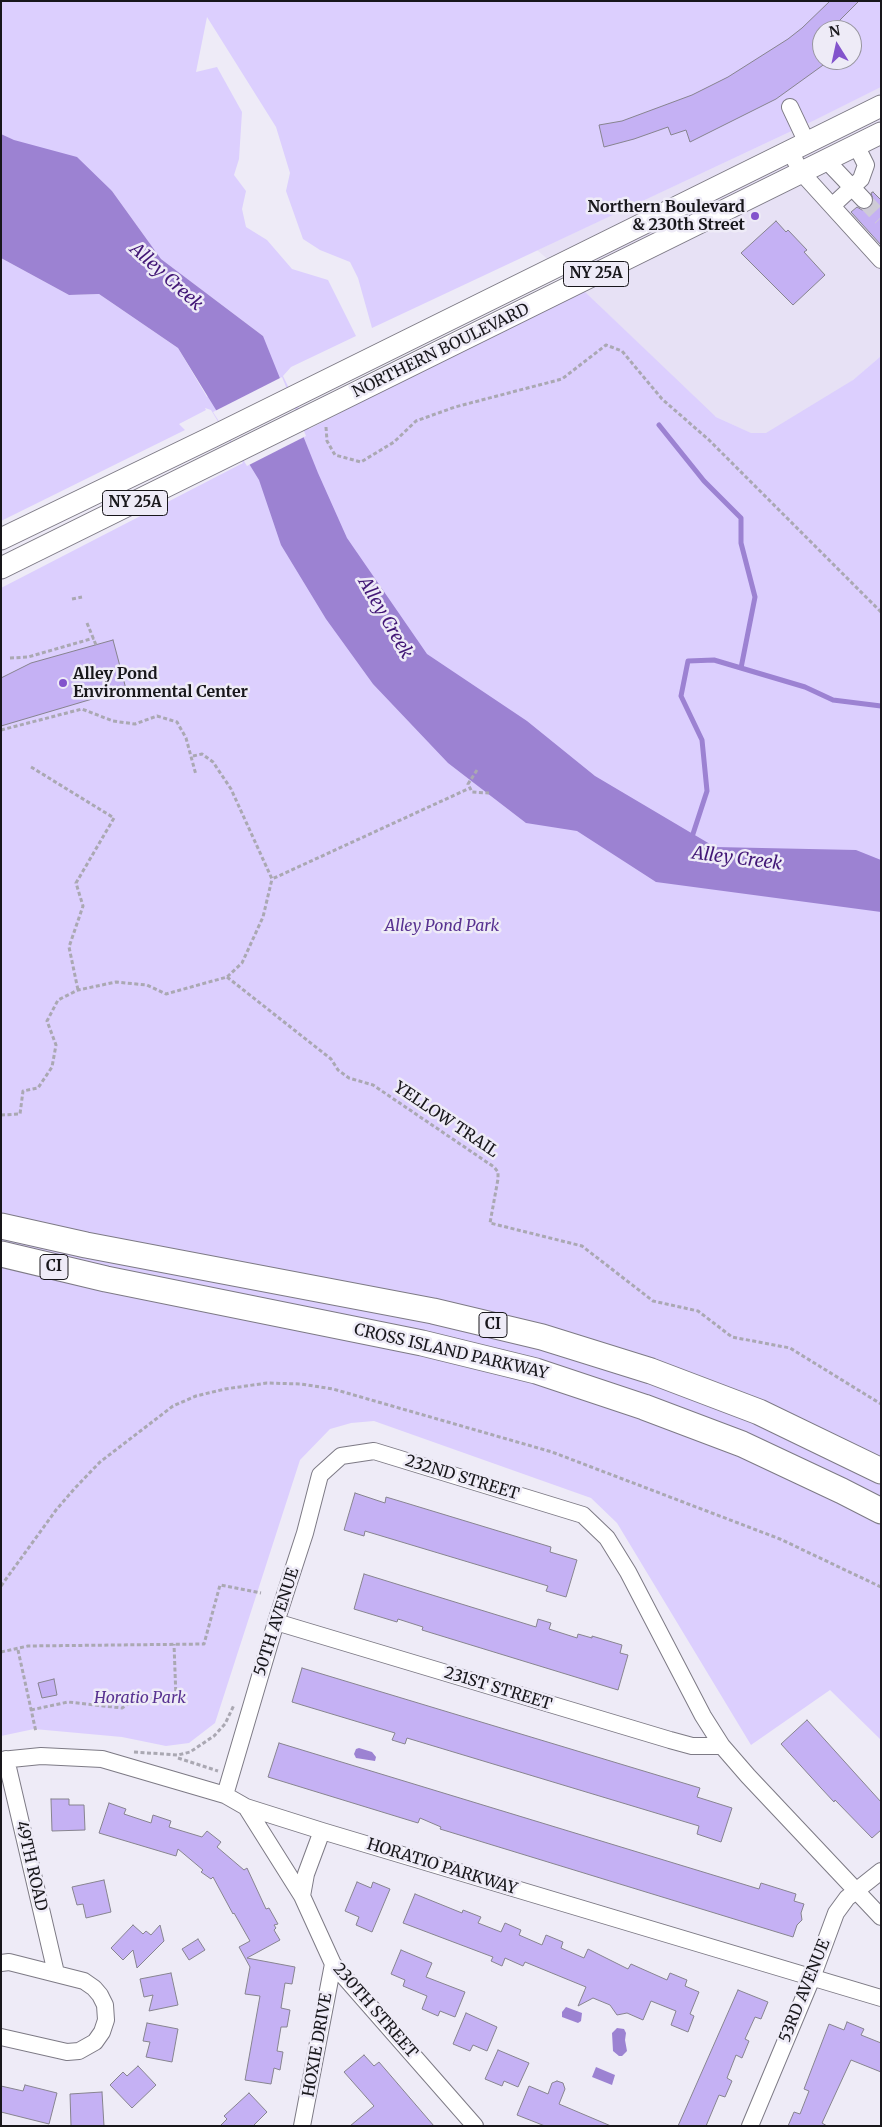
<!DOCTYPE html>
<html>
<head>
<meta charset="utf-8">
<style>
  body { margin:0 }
  #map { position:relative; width:882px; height:2127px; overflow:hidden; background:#eeebf7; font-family:Merriweather,serif }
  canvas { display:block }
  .frame { position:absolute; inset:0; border:2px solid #18171b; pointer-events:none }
  .north { position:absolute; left:812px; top:20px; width:50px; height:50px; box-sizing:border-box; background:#eeebf7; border:1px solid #98969f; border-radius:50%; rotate:350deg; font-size:14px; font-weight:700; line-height:20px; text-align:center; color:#18171b }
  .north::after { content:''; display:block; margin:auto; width:18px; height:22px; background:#8354cc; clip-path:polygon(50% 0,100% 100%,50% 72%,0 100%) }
</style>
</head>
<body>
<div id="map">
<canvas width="882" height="2127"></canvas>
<div class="frame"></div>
<div class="north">N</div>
</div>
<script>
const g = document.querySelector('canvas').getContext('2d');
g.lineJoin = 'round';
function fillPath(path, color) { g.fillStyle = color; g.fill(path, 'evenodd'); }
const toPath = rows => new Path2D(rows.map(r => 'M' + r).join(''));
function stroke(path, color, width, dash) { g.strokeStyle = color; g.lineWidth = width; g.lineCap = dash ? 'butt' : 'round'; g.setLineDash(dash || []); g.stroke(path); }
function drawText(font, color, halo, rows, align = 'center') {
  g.font = font + ' Merriweather,serif'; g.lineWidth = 5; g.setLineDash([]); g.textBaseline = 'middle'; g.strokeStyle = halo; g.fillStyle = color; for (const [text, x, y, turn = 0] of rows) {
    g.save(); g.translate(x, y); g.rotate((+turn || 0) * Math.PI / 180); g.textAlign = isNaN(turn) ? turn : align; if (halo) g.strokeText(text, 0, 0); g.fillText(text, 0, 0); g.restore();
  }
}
const built = toPath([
  [881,87,881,356,792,433,771,443,712,415,581,288,537,250,813,121]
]);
const green = toPath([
  [1,1,881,1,881,87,813,121,372,328,358,278,350,262,320,250,303,239,286,191,290,173,276,127,207,17,196,72,217,67,242,112,239,159,234,175,246,191,242,209,246,227,267,240,292,269,328,280,356,336,291,367,283,376,309,429,581,288,716,417,751,433,766,433,853,380,881,356,881,1740,830,1690,751,1745,617,1523,591,1498,374,1421,351,1423,330,1429,300,1460,215,1723,189,1743,166,1746,122,1737,34,1729,1,1736,1,588,243,463,211,410,205,408,206,410,179,424,185,430,1,521,1,258,69,295,99,294,178,348,207,397,263,336,161,259,112,191,1,134],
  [822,30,852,30,852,60,822,60]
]);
const water = toPath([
  [1,134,14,140,77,157,112,191,161,259,263,336,318,473,347,538,427,654,527,721,595,776,715,847,856,850,881,860,881,912,656,882,577,831,526,823,448,763,373,684,326,619,281,545,259,480,178,348,99,294,69,295,1,258],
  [359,1748,372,1752,376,1757,375,1761,356,1758,354,1754,356,1749],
  [566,2007,582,2013,581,2021,578,2023,562,2017,562,2012],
  [617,2028,624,2029,626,2033,625,2040,627,2051,622,2056,619,2056,613,2051,612,2033],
  [596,2067,615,2075,612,2085,592,2077]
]);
const pier = toPath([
  [282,377,306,436,247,466,213,412]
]);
const stream = toPath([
  [659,425,704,481,741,518,741,543,755,597,741,668],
  [691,840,707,791,702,740,681,696,688,661,714,660,805,687,833,700,881,706]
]);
const building = toPath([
  [830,1,859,1,830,30,822,30,822,40,820,42,822,60,825,60,826,63,776,99,690,142,686,130,671,135,668,127,634,139,604,147,599,125,622,121,692,95,728,77,788,39,802,28,830,1],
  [873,192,881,200,881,245,851,212,857,207,862,210,870,208,874,202,871,193,873,192],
  [776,221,786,232,788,230,807,250,804,252,825,275,793,305,741,253,776,221],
  [113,640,126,689,1,726,1,678,31,663,113,640],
  [355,1493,385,1503,386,1497,406,1503,551,1547,550,1552,577,1560,566,1597,546,1591,548,1586,365,1531,364,1536,344,1530,355,1493],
  [364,1574,536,1627,538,1619,551,1623,549,1629,577,1638,578,1634,592,1638,592,1636,622,1645,620,1653,628,1655,618,1690,422,1630,423,1627,398,1619,397,1622,354,1609,364,1574],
  [302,1668,700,1788,697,1797,732,1808,721,1842,697,1834,699,1826,407,1738,405,1744,392,1740,395,1733,292,1702,302,1668],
  [54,1679,57,1695,42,1698,38,1683,54,1679],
  [807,1720,881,1802,881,1830,872,1838,835,1800,834,1802,821,1788,781,1744,807,1720],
  [279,1743,759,1889,761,1883,796,1894,794,1901,804,1904,801,1913,802,1920,797,1925,793,1937,440,1829,441,1827,420,1818,418,1823,268,1777,279,1743],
  [51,1799,69,1799,69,1805,84,1805,85,1830,52,1831,51,1799],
  [109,1803,126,1809,124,1814,151,1823,153,1815,171,1821,169,1827,202,1837,207,1831,221,1842,217,1847,244,1870,247,1868,266,1909,269,1908,278,1924,274,1925,276,1928,274,1930,280,1940,247,1958,295,1967,292,1984,285,1983,281,2008,290,2010,287,2027,281,2027,277,2051,283,2052,280,2070,274,2068,271,2084,245,2080,260,1996,245,1994,250,1967,239,1947,250,1941,234,1913,233,1914,213,1877,211,1879,201,1872,203,1870,178,1849,176,1856,99,1833,109,1803],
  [104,1880,111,1912,86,1918,83,1904,77,1905,72,1887,104,1880],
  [357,1882,371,1888,373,1882,390,1889,372,1932,356,1925,359,1917,345,1911,357,1882],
  [415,1894,462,1913,463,1910,481,1917,478,1923,501,1932,505,1923,521,1930,519,1935,542,1945,546,1935,563,1942,561,1948,584,1958,588,1949,628,1969,631,1964,667,1980,670,1973,687,1980,685,1986,699,1992,690,2014,694,2016,688,2032,671,2025,676,2011,651,2001,643,2020,627,2013,617,2015,610,2005,593,1998,578,2006,586,1987,525,1962,523,1966,505,1958,502,1966,491,1961,493,1957,403,1923,415,1894],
  [133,1925,143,1934,146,1931,151,1935,160,1925,164,1941,137,1968,133,1950,123,1960,111,1948,133,1925],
  [198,1939,205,1950,189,1960,182,1949,198,1939],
  [401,1950,432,1963,426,1977,465,1992,455,2017,440,2011,438,2016,422,2009,427,1996,403,1986,405,1980,391,1974,401,1950],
  [171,1973,178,2005,149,2011,153,1995,144,1997,140,1979,171,1973],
  [738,1990,768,2002,761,2019,755,2017,745,2039,749,2041,742,2058,736,2055,727,2078,732,2081,725,2097,719,2095,706,2126,678,2126,738,1990],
  [466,2013,497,2027,487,2051,473,2045,470,2051,453,2044,466,2013],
  [847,2022,864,2029,861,2035,881,2043,881,2072,851,2060,822,2123,827,2126,788,2126,794,2112,800,2114,809,2091,804,2089,829,2024,844,2030,847,2022],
  [147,2023,178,2029,172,2062,146,2057,150,2042,143,2041,147,2023],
  [498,2050,529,2063,518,2087,504,2081,502,2086,485,2079,498,2050],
  [364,2055,374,2066,379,2062,434,2126,350,2126,374,2106,344,2072,364,2055],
  [138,2066,156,2085,132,2108,110,2085,123,2072,127,2076,138,2066],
  [557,2081,563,2083,565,2089,559,2104,611,2126,545,2126,517,2115,529,2086,548,2094,552,2083,557,2081],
  [25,2085,57,2093,49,2124,1,2112,1,2086,23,2091,25,2085],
  [102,2092,104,2126,71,2126,70,2094,102,2092],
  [249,2093,267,2112,253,2126,220,2126,227,2119,224,2116,249,2093]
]);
const minorTunnel = toPath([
  [864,200,881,218]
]);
const path = toPath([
  [326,427,327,441,335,455,361,462,394,442,416,421,455,407,562,379,606,345,622,351,662,399,709,440,881,612],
  [72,599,82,597],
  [87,623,96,645],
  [10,658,28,657,94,638],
  [1,730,82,709,113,721,135,724,157,716,177,722,186,738,196,775],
  [193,756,202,754,213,762,231,789,272,879,470,788],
  [31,767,114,818,76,883,83,906,69,947,78,990],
  [477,770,468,784,472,792,489,793],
  [227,977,331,1059,338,1070,349,1078,373,1085,494,1167,498,1172,498,1179,490,1223,582,1246,653,1301,698,1311,732,1337,790,1348,881,1404],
  [1,1115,20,1114,23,1091,38,1088,52,1067,56,1045,47,1021,58,1000,78,990,116,982,147,985,166,994,227,977,242,963,263,917,272,879],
  [1,1586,56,1510,75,1488,100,1462,173,1406,196,1396,225,1389,267,1383,301,1384,333,1389,552,1452,780,1539,881,1587],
  [18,1650,36,1732],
  [1,1652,28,1646,204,1644,220,1585,261,1593],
  [31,1710,68,1702,122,1708,135,1699,176,1698,174,1644],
  [134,1752,178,1755,190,1752,214,1736,225,1724,234,1705],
  [178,1758,218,1771]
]);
const minor = toPath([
  [790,107,807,143],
  [790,151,801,172,881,260],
  [826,160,864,200],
  [832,206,861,179,866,165,856,145],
  [276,1622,670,1740,692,1746,722,1746],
  [6,1759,56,1973],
  [1,1760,41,1756,102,1759,225,1795,246,1807,322,1831,881,1998],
  [225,1795,276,1622,305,1533,320,1475,341,1456,374,1451,583,1515,607,1538,628,1572,703,1716,722,1746,748,1776,881,1917],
  [246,1807,302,1896,333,1964,475,2126],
  [302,1896,306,1874,322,1831],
  [1,1963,9,1962,84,1981,94,1988,100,1995,105,2005,106,2020,102,2032,95,2042,79,2051,67,2052,1,2037],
  [302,2126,333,1964],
  [750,2126,812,1978,836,1913,847,1898,881,1871]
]);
const major = toPath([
  [1,539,212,437,881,106],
  [1,568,881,133]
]);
const highway = toPath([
  [1,1226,86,1245,433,1311,542,1337,651,1371,759,1412,881,1471],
  [1,1254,106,1279,422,1343,536,1371,644,1407,742,1444,842,1491,881,1511]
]);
const markers = [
  [755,216,5,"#8354cc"],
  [63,683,5,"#8354cc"]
];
const shields = [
  [596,274,65],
  [135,503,65],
  [54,1267,28],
  [493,1325,28]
];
const shieldNames = [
  ["NY 25A",596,274],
  ["NY 25A",135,503],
  ["CI",54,1267],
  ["CI",493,1325]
];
const poiNames = [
  ["Northern Boulevard",745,207],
  ["& 230th Street",745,225],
  ["Alley Pond",73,674,"left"],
  ["Environmental Center",73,692,"left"]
];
const streetNames = [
  ["NORTHERN BOULEVARD",441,351,-26],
  ["YELLOW TRAIL",446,1120,34],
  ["CROSS ISLAND PARKWAY",451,1352,13],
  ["232ND STREET",462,1478,17],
  ["50TH AVENUE",277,1622,-72],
  ["231ST STREET",498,1689,17],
  ["49TH ROAD",31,1866,77],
  ["HORATIO PARKWAY",442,1867,17],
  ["53RD AVENUE",805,1991,-68],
  ["230TH STREET",375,2011,49],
  ["HOXIE DRIVE",318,2045,-80]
];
const parkNames = [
  ["Alley Pond Park",442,926],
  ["Horatio Park",140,1698]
];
const waterNames = [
  ["Alley Creek",166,277,42],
  ["Alley Creek",385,618,60],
  ["Alley Creek",737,859,7]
];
fillPath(built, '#e7e1f5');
fillPath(green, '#dccffe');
fillPath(water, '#9c82d2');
fillPath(pier, '#eeebf7');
stroke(stream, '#9c82d2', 5);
fillPath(building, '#c5b1f4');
stroke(building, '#87848f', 1);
stroke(minorTunnel, '#cecbd6', 16, [16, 8]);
stroke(minor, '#7d7a85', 18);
stroke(major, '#7d7a85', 23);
stroke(highway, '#7d7a85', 27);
stroke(path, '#aaa8b2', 3, [4, 2.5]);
stroke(minor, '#fff', 16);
stroke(major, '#fff', 21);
stroke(highway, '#fff', 25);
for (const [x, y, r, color] of markers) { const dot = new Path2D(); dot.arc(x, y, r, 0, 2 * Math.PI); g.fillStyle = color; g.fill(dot); stroke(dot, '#eeebf7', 2); }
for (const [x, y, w] of shields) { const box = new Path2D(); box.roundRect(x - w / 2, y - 12.5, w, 25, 4); g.fillStyle = '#eeebf7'; g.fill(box); stroke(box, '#18171b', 1); }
drawText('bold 15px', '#18171b', null, shieldNames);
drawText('bold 16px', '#18171b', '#eeebf7', poiNames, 'right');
drawText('16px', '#18171b', '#eeebf7', streetNames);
drawText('italic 16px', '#583291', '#eeebf7', parkNames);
drawText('italic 18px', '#421776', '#eeebf7', waterNames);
</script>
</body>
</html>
